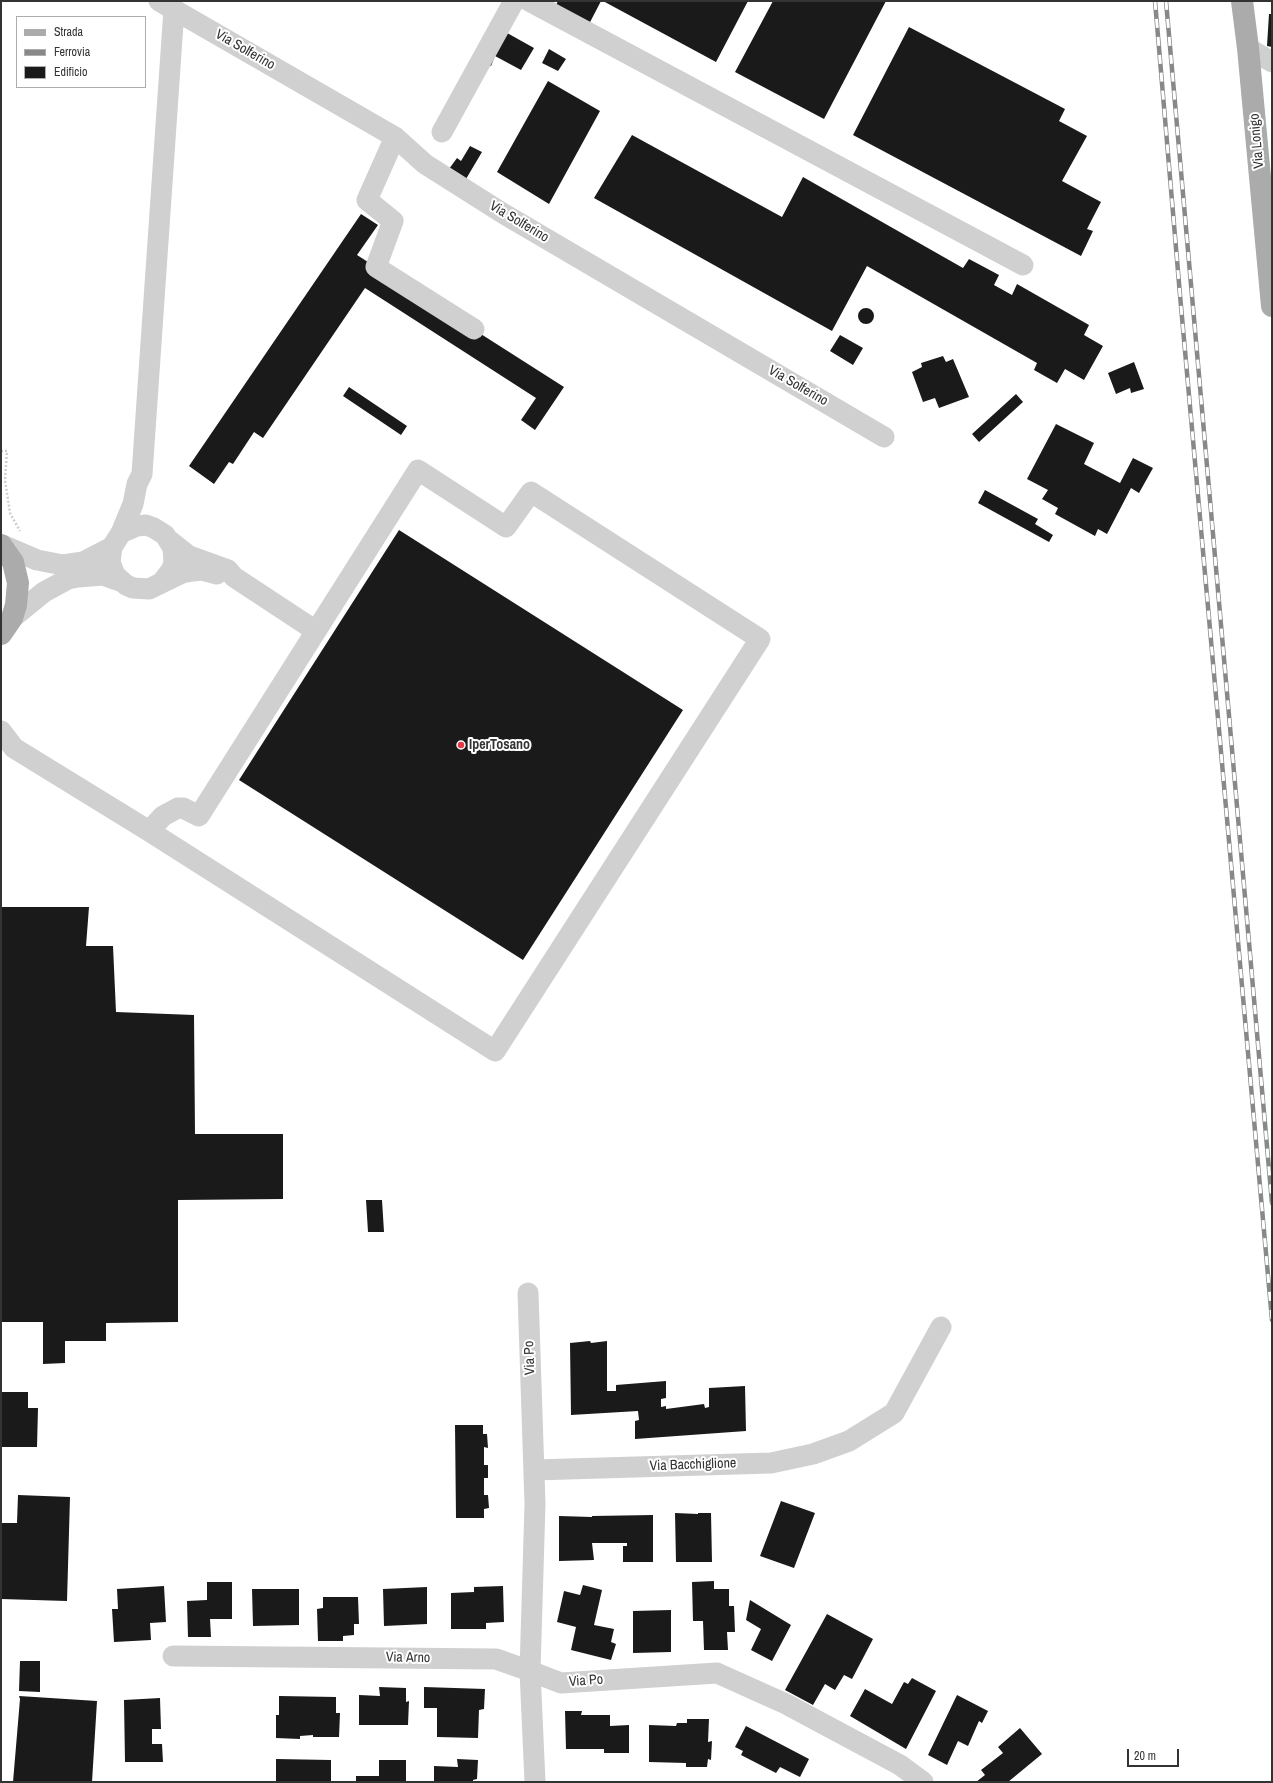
<!DOCTYPE html>
<html>
<head>
<meta charset="utf-8">
<style>
  body { margin:0 }
  #map { position:relative; width:1273px; height:1783px; overflow:hidden; background:#fff; font-family:"Archivo Narrow",sans-serif }
  canvas { display:block }
  .frame { position:absolute; inset:0; border:2px solid #333; pointer-events:none }
  .legend { position:absolute; left:16px; top:16px; width:130px; height:72px; box-sizing:border-box; background:#fff; border:1px solid #adadad; margin:0; padding:5px 7px; list-style:none; font-size:12px; color:#333 }
  .legend li { display:flex; align-items:center; gap:8px; height:20px }
  .legend b { width:20px; border:1px solid #adadad }
  .scale { position:absolute; left:1127px; top:1749px; width:52px; height:18px; box-sizing:border-box; border:2px solid #333; border-top:0; padding-left:5px; font-size:12px; line-height:14px; white-space:nowrap; color:#333; -webkit-text-stroke:3px #fff; paint-order:stroke }
</style>
</head>
<body>
<div id="map">
<canvas width="1273" height="1783"></canvas>
<div class="frame"></div>
<ul class="legend">
<li><b style="height:5px;background:#ababab"></b>Strada</li>
<li><b style="height:5px;background:#888"></b>Ferrovia</li>
<li><b style="height:11px;background:#1a1a1a"></b>Edificio</li>
</ul>
<div class="scale">20 m</div>
</div>
<script>
const g = document.querySelector('canvas').getContext('2d');
g.lineJoin = 'round';
function fillPath(path, color) { g.fillStyle = color; g.fill(path, 'evenodd'); }
const toPath = rows => new Path2D(rows.map(r => 'M' + r).join(''));
function stroke(path, color, width, dash) { g.strokeStyle = color; g.lineWidth = width; g.lineCap = dash ? 'butt' : 'round'; g.setLineDash(dash || []); g.stroke(path); }
function drawText(font, color, halo, rows, align = 'center') {
  g.font = font + ' "Archivo Narrow",sans-serif'; g.lineWidth = 4; g.setLineDash([]); g.textBaseline = 'middle'; g.strokeStyle = halo; g.fillStyle = color; for (const [text, x, y, turn = 0] of rows) {
    g.save(); g.translate(x, y); g.rotate((+turn || 0) * Math.PI / 180); g.textAlign = isNaN(turn) ? turn : align; if (halo) g.strokeText(text, 0, 0); g.fillText(text, 0, 0); g.restore();
  }
}
const building = toPath([
  [558,1,601,1,587,28,553,11],
  [603,1,748,1,716,62],
  [773,1,886,1,824,119,735,72],
  [1269,14,1272,14,1272,47,1267,46],
  [909,27,1065,109,1059,121,1087,136,1062,181,1101,202,1087,229,1093,231,1081,256,853,135],
  [500,29,534,48,521,70,495,56,491,66,482,62],
  [549,49,566,59,558,71,542,63],
  [548,81,600,111,549,204,497,172],
  [632,135,782,217,803,177,963,268,969,259,999,275,994,285,1012,295,1017,284,1089,325,1084,335,1103,346,1084,380,1065,369,1057,383,1034,370,1037,363,867,266,832,331,594,198],
  [470,146,482,152,466,179,449,169,457,158,461,161],
  [361,214,378,225,357,255,564,387,535,430,521,420,536,398,365,288,263,438,254,432,233,464,229,462,214,484,189,466],
  '858 316a8 8 0 1 1 16 0a8 8 0 1 1-16 0Z',
  [840,335,863,348,853,365,830,351],
  [943,356,946,362,953,359,969,397,939,408,935,398,923,402,912,372,922,367,921,363],
  [1134,362,1144,389,1131,393,1130,388,1116,394,1108,373],
  [349,387,407,426,401,435,343,396],
  [1016,394,1023,402,979,442,972,434],
  [1056,424,1094,443,1084,464,1120,483,1133,458,1153,468,1139,493,1131,488,1107,534,1098,529,1095,536,1055,514,1058,508,1042,499,1048,490,1027,479],
  [985,490,1038,519,1035,524,1053,535,1049,542,978,503],
  [399,530,683,710,523,960,239,780],
  [1,907,89,907,86,946,113,946,116,1012,194,1015,195,1134,283,1134,283,1199,178,1200,178,1322,106,1323,106,1341,65,1341,65,1363,43,1364,43,1322,1,1322],
  [366,1200,382,1200,384,1232,368,1232],
  [590,1341,591,1343,607,1341,607,1391,616,1391,616,1385,666,1381,666,1398,661,1399,661,1407,666,1406,666,1409,704,1404,705,1408,709,1407,709,1388,745,1386,746,1431,635,1439,635,1421,639,1420,638,1411,571,1415,570,1343],
  [1,1392,28,1392,28,1408,38,1408,37,1447,1,1447],
  [455,1425,483,1425,483,1434,487,1434,488,1448,484,1447,484,1465,488,1465,488,1478,484,1478,484,1495,488,1495,489,1508,484,1509,484,1518,456,1518],
  [18,1495,70,1497,67,1601,1,1599,1,1523,17,1523],
  [781,1501,815,1513,794,1568,760,1556],
  [675,1513,698,1514,698,1513,711,1513,712,1562,676,1562],
  [653,1515,653,1562,623,1562,623,1546,627,1546,627,1543,592,1543,594,1560,559,1561,559,1516,592,1517,592,1516],
  [714,1581,714,1589,729,1589,729,1606,734,1606,735,1632,727,1632,728,1650,704,1650,703,1621,693,1621,692,1582],
  [207,1582,232,1582,232,1619,210,1619,211,1637,188,1637,187,1601,207,1600],
  [583,1585,602,1590,594,1625,614,1629,611,1642,616,1644,611,1660,571,1650,576,1627,557,1622,564,1591,580,1595],
  [164,1586,166,1622,150,1623,151,1640,114,1642,112,1609,118,1609,117,1589],
  [503,1586,504,1622,486,1623,486,1629,451,1629,451,1593,474,1592,474,1587],
  [427,1587,427,1624,384,1626,383,1589],
  [252,1589,299,1589,299,1625,253,1626],
  [323,1597,358,1597,359,1624,354,1624,354,1635,343,1636,343,1641,318,1641,317,1609,323,1608],
  [750,1600,791,1625,772,1661,751,1650,761,1629,746,1620],
  [671,1610,671,1652,633,1653,633,1611],
  [827,1614,873,1639,852,1679,844,1675,835,1690,825,1684,813,1705,785,1690],
  [20,1661,40,1661,40,1692,19,1691],
  [912,1678,936,1691,906,1749,850,1716,865,1689,892,1704,904,1682,908,1684],
  [379,1687,406,1688,406,1702,409,1701,408,1725,359,1725,359,1695,380,1696],
  [424,1687,485,1689,484,1709,479,1710,478,1738,437,1737,437,1708,424,1708],
  [957,1695,988,1711,982,1723,979,1721,968,1746,958,1741,947,1765,928,1755],
  [19,1696,97,1701,92,1782,13,1782,20,1699],
  [279,1696,336,1697,336,1713,340,1713,339,1737,313,1737,313,1735,300,1736,300,1739,276,1738,276,1715,279,1715],
  [160,1698,161,1729,152,1729,152,1744,162,1744,163,1762,125,1762,124,1700],
  [565,1711,582,1711,581,1715,610,1715,610,1726,629,1725,629,1753,604,1753,604,1749,566,1749],
  [687,1719,709,1719,708,1742,712,1741,711,1760,708,1759,707,1767,686,1767,686,1763,649,1762,649,1725,676,1726,677,1723,687,1723],
  [746,1726,809,1759,800,1777,780,1767,776,1773,741,1755,743,1751,735,1747],
  [1020,1728,1042,1754,1008,1782,976,1782,985,1775,981,1770,1003,1753,998,1747],
  [276,1759,331,1760,331,1782,276,1782],
  [457,1759,478,1760,477,1779,473,1780,473,1782,434,1782,434,1766,458,1767],
  [379,1760,406,1760,406,1782,356,1782,356,1776,379,1776]
]);
const path = toPath([
  [1,451,7,451,5,480,10,513,20,531]
]);
const minor = toPath([
  [159,1,395,137,425,164,504,214,884,437],
  [529,1,1023,265],
  [1248,48,1272,62],
  [442,132,514,1],
  [395,137,367,200,393,221,376,267,474,329],
  [121,533,133,504,137,484,142,474,174,9],
  [2,545,37,560,63,565,83,562,112,547],
  [163,581,172,569,174,562,173,548,165,535,154,528,146,525,137,526,121,533,112,547,110,562,115,575,126,585,133,588,149,589,182,573,193,571,202,570,217,574],
  [12,618,44,592,68,579,78,577,103,575,120,581],
  [1,731,14,748,149,831,495,1051,760,639,531,492,506,527,418,470,316,631],
  [149,831,163,816,178,808,183,808,199,816,316,631,234,577,228,570,189,556,170,541],
  [528,1293,535,1504,530,1671,561,1683,717,1673,786,1704,900,1765,923,1782],
  [534,1470,771,1463,813,1454,849,1441,894,1413,941,1327],
  [173,1656,496,1659,530,1671,535,1782]
]);
const major = toPath([
  [1242,1,1248,48,1272,306],
  [1,545,13,562,18,583,16,605,12,618,1,634]
]);
const rail = toPath([
  [1155,1,1180,295,1272,1320],
  [1166,1,1272,1203]
]);
const markers = [
  [461,745,4,"#e63946"]
];
const streetNames = [
  ["Via Solferino",245,50,30],
  ["Via Lonigo",1257,141,-95],
  ["Via Solferino",519,222,31],
  ["Via Solferino",798,386,30],
  ["Via Po",530,1358,-92],
  ["Via Bacchiglione",693,1465,-2],
  ["Via Arno",408,1658,1],
  ["Via Po",586,1681,-4]
];
const poiNames = [
  ["IperTosano",469,745]
];
fillPath(building, '#1a1a1a');
stroke(path, '#cdcdcd', 2.5, [2, 2]);
stroke(minor, '#d0d0d0', 21);
stroke(major, '#ababab', 22);
stroke(rail, '#888', 4.5);
stroke(rail, '#fff', 3, [9]);
for (const [x, y, r, color] of markers) { const dot = new Path2D(); dot.arc(x, y, r, 0, 2 * Math.PI); g.fillStyle = color; g.fill(dot); stroke(dot, '#fff', 1.5); }
drawText('14px', '#333', '#fff', streetNames);
drawText('bold 14px', '#333', '#fff', poiNames, 'left');
</script>
</body>
</html>
